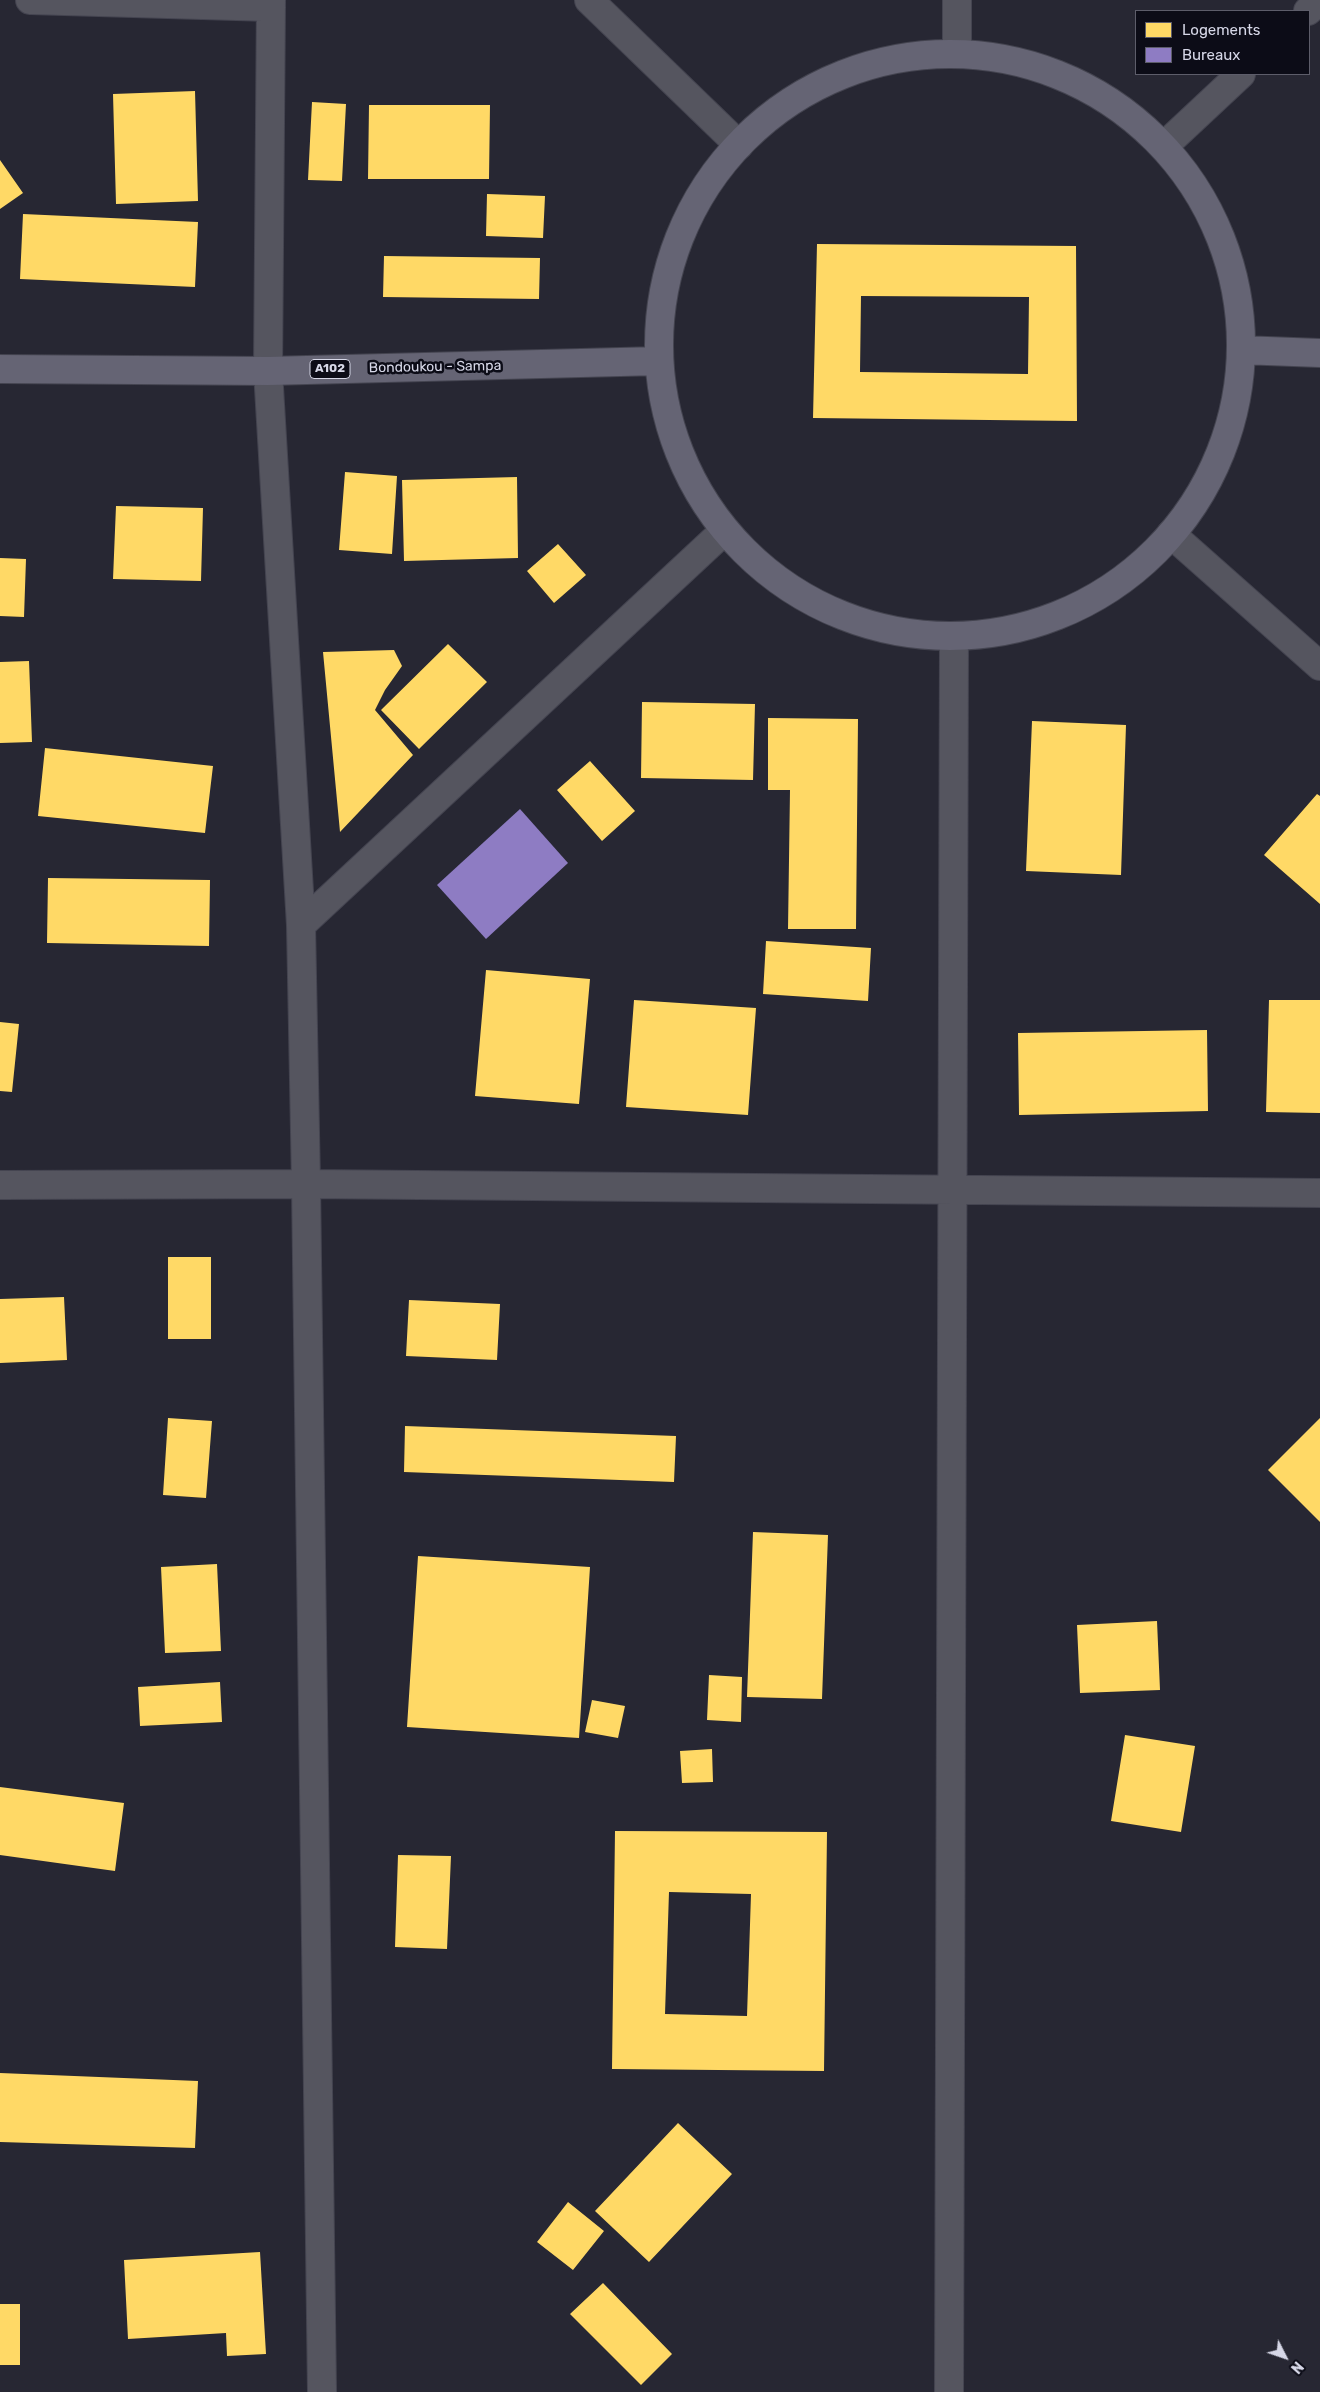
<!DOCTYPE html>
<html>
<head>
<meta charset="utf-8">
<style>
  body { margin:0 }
  #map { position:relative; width:1320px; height:2392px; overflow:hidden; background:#272733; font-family:Rubik,sans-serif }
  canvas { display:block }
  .legend { position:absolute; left:1135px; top:10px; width:175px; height:65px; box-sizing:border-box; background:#0c0c17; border:1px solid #5d5d6a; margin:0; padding:6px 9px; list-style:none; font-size:15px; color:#d6d7e7 }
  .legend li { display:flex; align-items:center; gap:10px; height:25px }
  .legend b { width:25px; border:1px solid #5d5d6a }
  .north { position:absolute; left:1260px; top:2332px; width:50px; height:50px; -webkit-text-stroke:4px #0c0c17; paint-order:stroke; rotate:131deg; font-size:14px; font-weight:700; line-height:20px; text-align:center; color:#d6d7e7 }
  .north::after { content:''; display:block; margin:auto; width:18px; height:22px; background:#d6d7e7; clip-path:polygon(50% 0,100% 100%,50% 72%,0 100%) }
</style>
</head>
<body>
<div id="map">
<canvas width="1320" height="2392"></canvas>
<ul class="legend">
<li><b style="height:14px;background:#ffd966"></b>Logements</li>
<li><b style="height:14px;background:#8e7cc3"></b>Bureaux</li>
</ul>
<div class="north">N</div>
</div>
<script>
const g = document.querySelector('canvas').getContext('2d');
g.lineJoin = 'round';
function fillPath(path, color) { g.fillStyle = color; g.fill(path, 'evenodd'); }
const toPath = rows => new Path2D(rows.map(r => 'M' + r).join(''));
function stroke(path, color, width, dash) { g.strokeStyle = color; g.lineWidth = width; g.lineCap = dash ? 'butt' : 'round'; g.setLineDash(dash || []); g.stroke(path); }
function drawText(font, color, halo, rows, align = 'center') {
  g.font = font + ' Rubik,sans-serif'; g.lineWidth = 5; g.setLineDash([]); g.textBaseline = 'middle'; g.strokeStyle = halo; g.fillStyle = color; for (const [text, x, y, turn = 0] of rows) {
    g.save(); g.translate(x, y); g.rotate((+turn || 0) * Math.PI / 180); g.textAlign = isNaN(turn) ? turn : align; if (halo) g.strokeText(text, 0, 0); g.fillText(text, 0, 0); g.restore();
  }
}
const homes = toPath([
  [195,91,198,201,116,204,113,94],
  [312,102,346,104,342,181,308,180],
  [369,105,490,105,489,179,368,179],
  [0,160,23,193,0,209],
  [487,194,545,196,543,238,486,236],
  [23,214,198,222,195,287,20,279],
  [817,244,1076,246,1077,421,813,418],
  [861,296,1029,297,1028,374,860,372],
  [384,256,540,258,539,299,383,297],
  [345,472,397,476,392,554,339,550],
  [517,477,518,558,404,561,402,480],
  [116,506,203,508,201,581,113,579],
  [558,544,586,575,554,603,527,571],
  [0,558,26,559,24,617,0,616],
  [448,644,487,682,419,749,381,710],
  [394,650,402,666,385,690,375,710,413,755,340,832,323,652],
  [29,661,32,742,0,743,0,662],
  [642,702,755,704,753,780,641,778],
  [768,718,858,719,856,929,788,929,790,790,768,790],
  [1032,721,1126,725,1121,875,1026,871],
  [45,748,213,766,205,833,38,816],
  [590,761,635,811,602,841,557,790],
  [1317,794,1320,796,1320,904,1264,855],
  [48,878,210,880,209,946,47,943],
  [766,941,871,948,868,1001,763,994],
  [486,970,590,979,579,1104,475,1096],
  [634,1000,756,1008,748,1115,626,1107],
  [1269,1000,1320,1000,1320,1113,1266,1112],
  [0,1022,19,1024,12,1092,0,1091],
  [1207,1030,1208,1111,1019,1115,1018,1033],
  [168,1257,211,1257,211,1339,168,1339],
  [64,1297,67,1360,0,1363,0,1299],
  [409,1300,500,1304,497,1360,406,1356],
  [168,1418,212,1421,206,1498,163,1495],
  [1320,1418,1320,1522,1268,1470],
  [405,1426,676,1436,674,1482,404,1472],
  [753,1532,828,1535,822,1699,747,1697],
  [418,1556,590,1567,579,1738,407,1727],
  [217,1564,221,1651,165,1653,161,1567],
  [1157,1621,1160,1690,1080,1693,1077,1625],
  [709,1675,742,1677,741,1722,707,1720],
  [220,1682,222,1722,140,1726,138,1687],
  [592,1700,625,1706,618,1738,585,1732],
  [1125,1735,1195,1746,1181,1832,1111,1821],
  [712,1749,713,1782,682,1783,680,1751],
  [0,1787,124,1803,115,1871,0,1855],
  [615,1831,827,1832,824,2071,612,2069],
  [669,1892,751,1894,747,2016,665,2014],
  [398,1855,451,1856,447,1949,395,1947],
  [0,2073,198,2081,195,2148,0,2142],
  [678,2123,732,2174,649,2262,595,2211],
  [568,2202,604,2231,573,2270,537,2242],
  [260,2252,266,2354,227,2356,226,2333,128,2339,124,2260],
  [603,2283,672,2354,641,2385,570,2314],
  [0,2304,20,2304,20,2365,0,2365]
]);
const offices = toPath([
  [520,809,568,863,486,939,437,885]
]);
const minor = toPath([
  [30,0,271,7],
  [271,0,268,371,301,925,306,1184,322,2392],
  [589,0,739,145],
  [1308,11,1320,0],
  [957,53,957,0],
  [1164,146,1241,74],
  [1171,534,1320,666],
  [301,925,724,531],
  [0,1185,306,1184,1320,1193],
  [949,2392,954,636]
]);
const major = toPath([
  '659 345a291 291 0 1 1 582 0a291 291 0 1 1-582 0Z',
  [1241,350,1320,353],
  [0,369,268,371,659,361]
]);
const shields = [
  [330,369,40]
];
const shieldNames = [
  ["A102",330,369]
];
const streetNames = [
  ["Bondoukou - Sampa",435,367,-1]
];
fillPath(homes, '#ffd966');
fillPath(offices, '#8e7cc3');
stroke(minor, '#444450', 30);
stroke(major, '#444450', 30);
stroke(minor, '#55555f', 28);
stroke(major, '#656474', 28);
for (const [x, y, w] of shields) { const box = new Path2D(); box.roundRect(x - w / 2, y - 9.5, w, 19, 4); g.fillStyle = '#0c0c17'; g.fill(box); stroke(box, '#d6d7e7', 1); }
drawText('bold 12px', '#d6d7e7', null, shieldNames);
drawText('14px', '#d6d7e7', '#0c0c17', streetNames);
</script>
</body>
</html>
